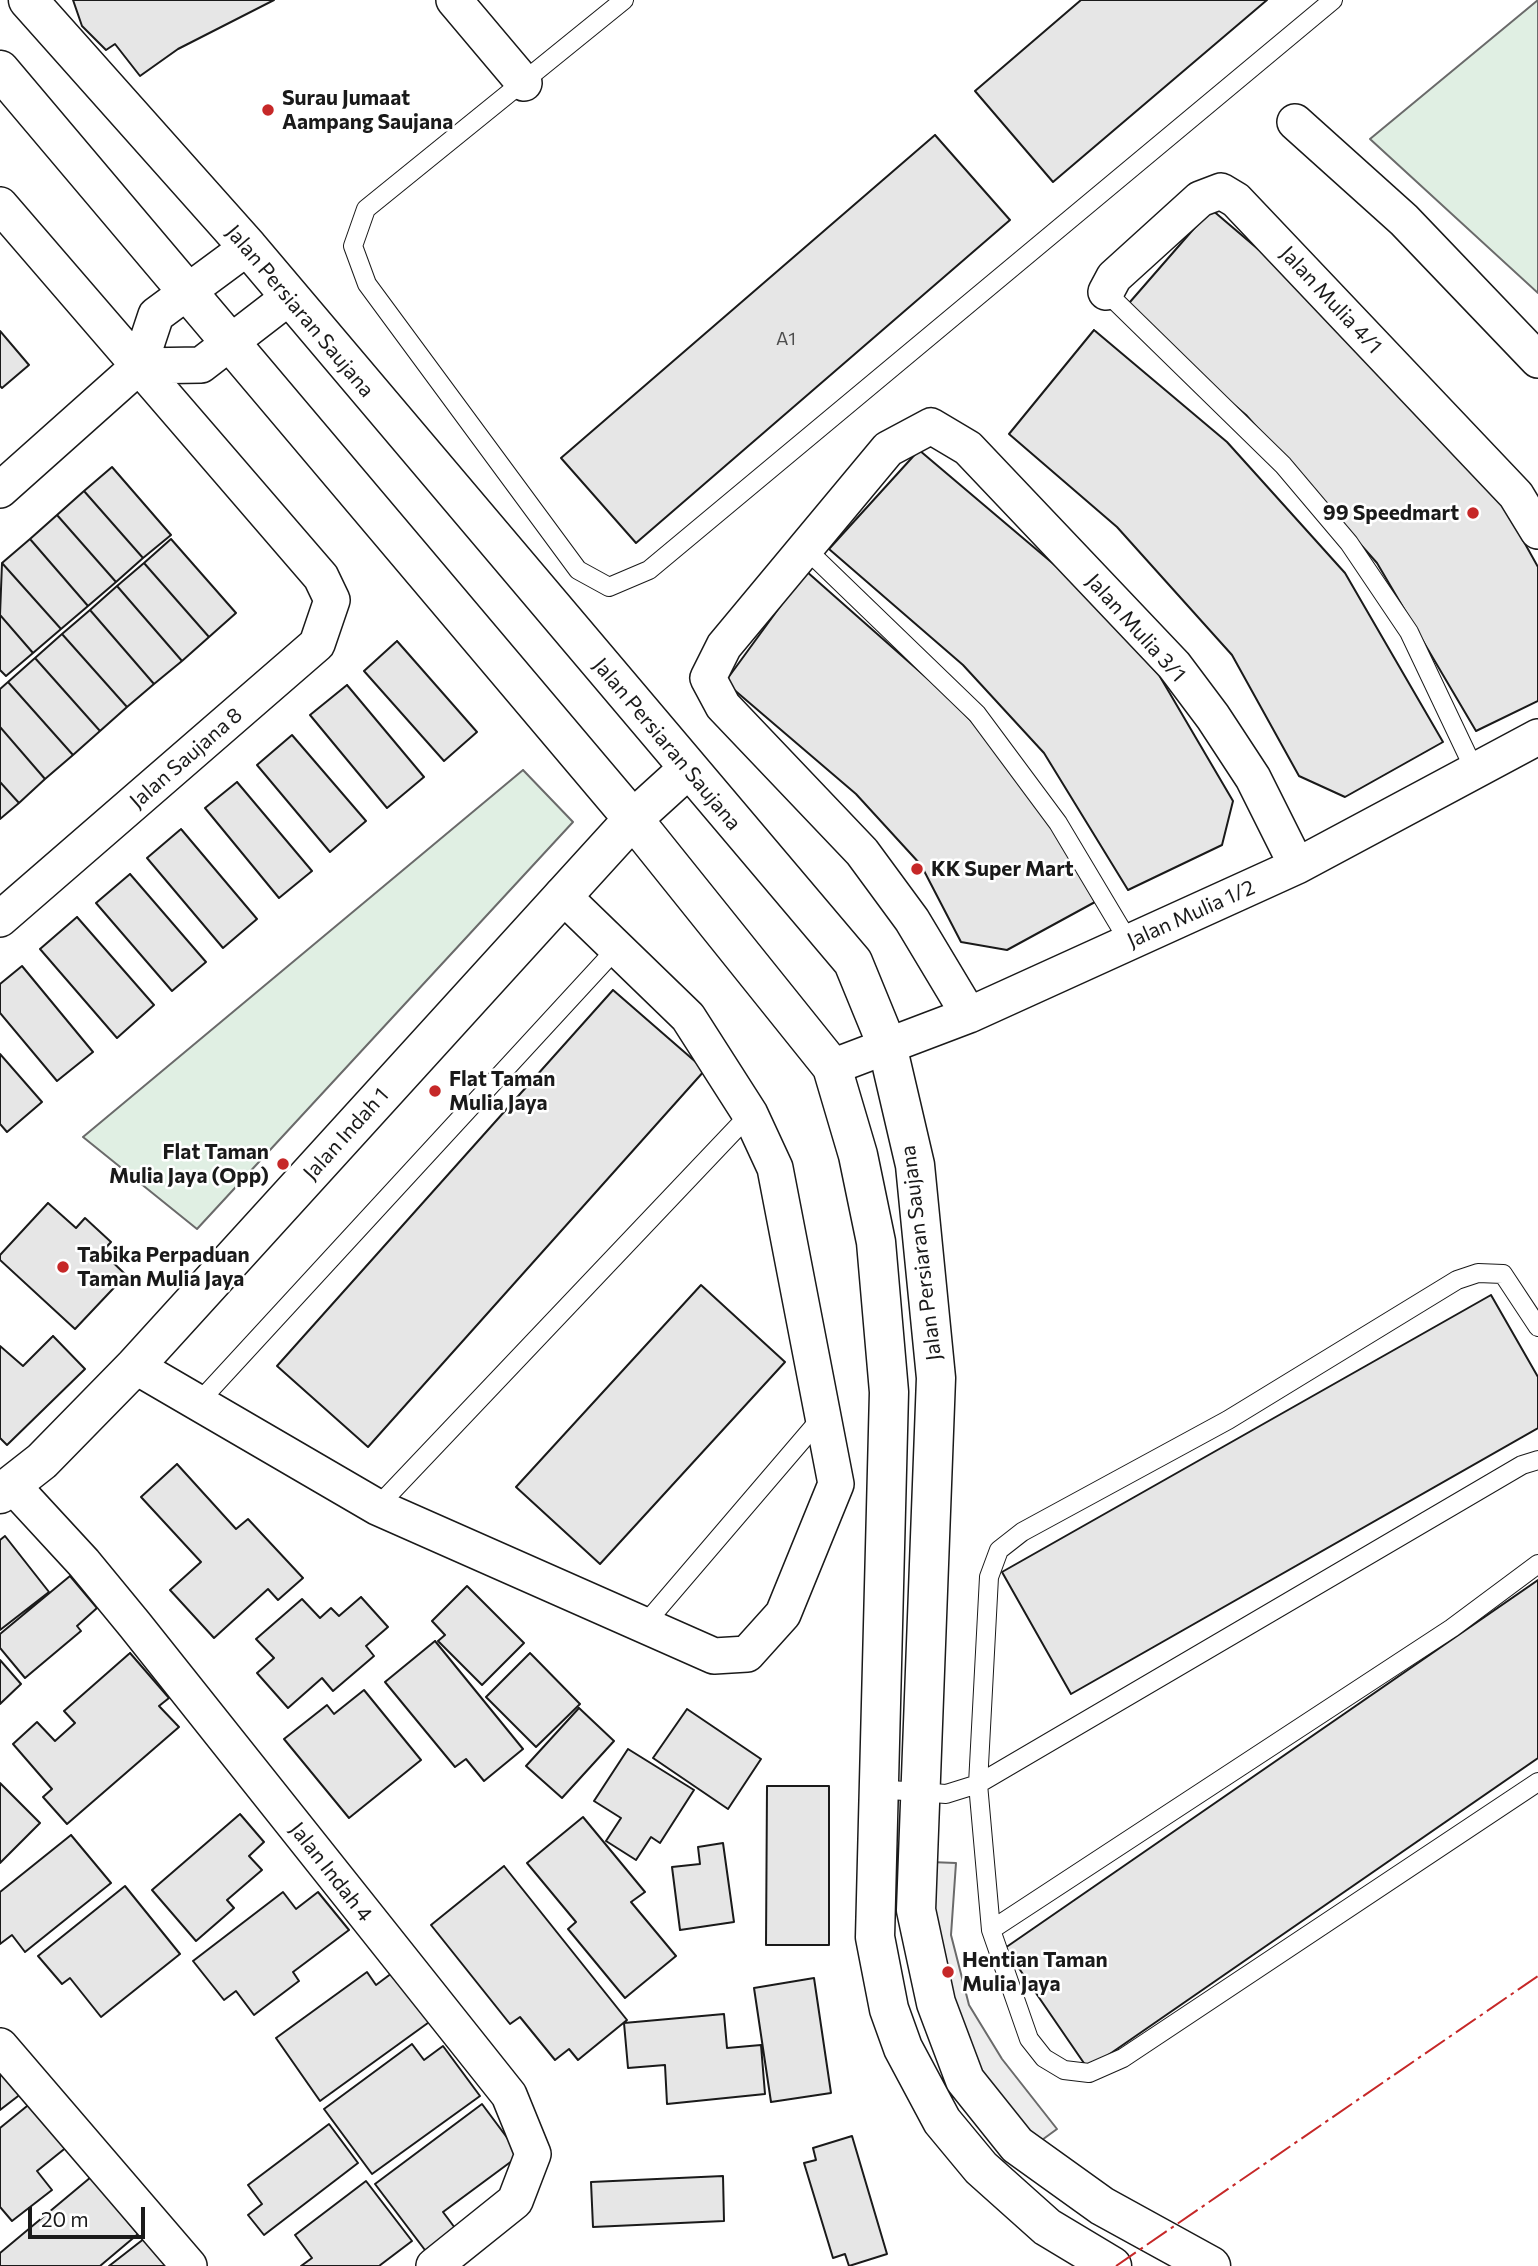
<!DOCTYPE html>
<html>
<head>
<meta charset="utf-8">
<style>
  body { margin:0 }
  #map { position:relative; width:1538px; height:2266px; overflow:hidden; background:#fff; font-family:Commissioner,sans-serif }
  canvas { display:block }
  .scale { position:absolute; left:28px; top:2207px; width:117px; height:32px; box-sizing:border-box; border:4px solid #1a1a1a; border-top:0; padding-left:9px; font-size:21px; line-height:24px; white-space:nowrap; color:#1a1a1a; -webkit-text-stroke:5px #fff; paint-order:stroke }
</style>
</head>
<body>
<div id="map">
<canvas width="1538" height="2266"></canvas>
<div class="scale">20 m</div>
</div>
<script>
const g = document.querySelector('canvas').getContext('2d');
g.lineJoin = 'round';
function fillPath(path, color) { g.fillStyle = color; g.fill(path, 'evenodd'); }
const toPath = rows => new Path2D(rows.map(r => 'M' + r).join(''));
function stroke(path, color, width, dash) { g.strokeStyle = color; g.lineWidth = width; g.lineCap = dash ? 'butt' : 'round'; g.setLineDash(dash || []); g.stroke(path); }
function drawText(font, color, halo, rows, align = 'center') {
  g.font = font + ' Commissioner,sans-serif'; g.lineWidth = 5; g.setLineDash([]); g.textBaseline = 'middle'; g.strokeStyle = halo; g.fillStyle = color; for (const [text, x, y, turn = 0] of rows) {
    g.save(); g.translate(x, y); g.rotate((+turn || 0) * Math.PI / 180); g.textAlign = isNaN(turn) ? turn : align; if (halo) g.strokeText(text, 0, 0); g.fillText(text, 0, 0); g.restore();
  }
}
const green = toPath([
  [1538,0,1538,293,1370,139,1538,0],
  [523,770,573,822,197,1229,83,1137,523,770]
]);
const parking = toPath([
  [930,1862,956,1863,951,1935,969,2005,1002,2059,1057,2129,1031,2148,945,2012,930,1862]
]);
const building = toPath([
  [73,0,274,0,178,49,140,76,115,44,106,50,82,26,73,0],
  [1081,0,1267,0,1053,182,975,91,1081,0],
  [935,135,1010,220,636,543,561,458,935,135],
  [1211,209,1339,318,1490,481,1538,567,1538,701,1476,731,1377,563,1246,415,1123,310,1211,209],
  [1094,330,1227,442,1345,573,1443,742,1345,797,1299,776,1232,655,1117,527,1009,434,1094,330],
  [0,331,29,365,2,388,0,386,0,331],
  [919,450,1076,583,1159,675,1233,801,1222,845,1128,890,1044,753,963,665,829,549,919,450],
  [112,467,171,535,143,558,84,491,112,467],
  [84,491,143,558,116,582,57,515,84,491],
  [57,515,116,582,88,606,30,539,57,515],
  [30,539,88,606,61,629,2,563,30,539],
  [171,539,236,613,209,637,144,563,171,539],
  [2,563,61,629,33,653,0,615,2,563],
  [144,563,209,637,182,661,117,586,144,563],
  [806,571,953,701,1027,782,1095,902,1007,950,961,942,921,865,856,794,725,682,806,571],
  [117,586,182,661,154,684,90,610,117,586],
  [90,610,154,684,127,707,62,634,90,610],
  [0,615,33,653,6,676,0,670,0,615],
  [62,634,127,707,100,731,35,658,62,634],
  [397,641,477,732,444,761,364,671,397,641],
  [35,658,100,731,73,755,8,682,35,658],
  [8,682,73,755,45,779,0,727,0,689,8,682],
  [347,685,424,777,387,808,310,715,347,685],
  [0,727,45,779,19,803,0,782,0,727],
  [292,735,366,821,330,852,257,765,292,735],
  [0,782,19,803,0,819,0,782],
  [237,782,312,871,279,898,205,808,237,782],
  [181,829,257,919,223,948,147,858,181,829],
  [130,874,206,962,172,991,96,903,130,874],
  [77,917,154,1005,117,1038,40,949,77,917],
  [22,966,93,1052,57,1081,0,1013,0,984,22,966],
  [613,990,705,1070,368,1447,277,1366,613,990],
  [0,1054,42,1102,7,1132,0,1124,0,1054],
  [48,1203,76,1228,85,1218,111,1242,102,1252,126,1275,75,1329,0,1260,0,1255,48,1203],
  [701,1285,785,1362,600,1564,516,1487,701,1285],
  [1491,1295,1538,1377,1538,1428,1071,1694,1002,1572,1491,1295],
  [53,1336,85,1369,7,1445,0,1438,0,1346,23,1366,53,1336],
  [177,1464,236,1529,248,1519,303,1578,278,1600,268,1589,214,1638,170,1590,201,1562,141,1497,177,1464],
  [5,1536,49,1592,0,1630,0,1540,5,1536],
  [70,1576,97,1608,77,1626,81,1631,25,1678,0,1648,0,1634,70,1576],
  [1538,1580,1538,1758,1088,2069,1005,1948,1538,1580],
  [467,1586,524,1643,482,1685,438,1641,445,1635,432,1621,467,1586],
  [361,1597,388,1627,366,1646,374,1656,333,1691,322,1678,288,1708,257,1673,274,1658,256,1639,302,1599,320,1618,331,1608,339,1616,361,1597],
  [435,1641,523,1749,484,1781,466,1759,455,1767,385,1682,435,1641],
  [130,1653,169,1698,159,1706,179,1727,67,1824,43,1797,52,1789,13,1744,37,1722,55,1741,75,1723,64,1711,130,1653],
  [530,1653,580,1704,536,1747,486,1697,530,1653],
  [0,1660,21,1684,0,1704,0,1660],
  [364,1690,421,1760,349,1818,284,1739,327,1705,334,1714,364,1690],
  [579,1708,614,1741,562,1798,526,1766,579,1708],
  [687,1709,761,1759,728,1809,653,1758,687,1709],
  [628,1749,694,1790,660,1843,651,1837,636,1860,606,1841,621,1818,594,1801,628,1749],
  [0,1783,40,1823,0,1863,0,1783],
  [767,1786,829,1786,829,1945,766,1945,767,1786],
  [240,1814,264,1842,249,1856,262,1870,227,1900,234,1908,196,1941,152,1890,240,1814],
  [583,1817,645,1892,631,1902,676,1956,625,1998,568,1929,576,1922,527,1863,583,1817],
  [71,1835,111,1883,25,1952,12,1935,0,1944,0,1892,71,1835],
  [723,1843,734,1922,680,1930,672,1867,700,1864,698,1847,723,1843],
  [504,1866,627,2020,578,2060,569,2049,555,2060,520,2017,510,2024,431,1925,504,1866],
  [125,1886,180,1954,101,2017,70,1978,62,1984,38,1956,125,1886],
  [283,1892,296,1909,318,1892,349,1930,293,1972,299,1981,254,2015,236,1991,224,2000,193,1961,283,1892],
  [396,1970,432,2020,320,2101,276,2038,367,1972,376,1985,396,1970],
  [814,1978,831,2093,771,2102,754,1988,814,1978],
  [724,2014,727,2048,761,2045,765,2094,667,2104,665,2065,628,2068,624,2023,724,2014],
  [412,2044,424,2060,443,2046,480,2096,372,2174,324,2109,412,2044],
  [0,2056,26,2090,0,2110,0,2056],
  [32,2102,68,2146,37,2171,52,2190,12,2221,0,2207,0,2128,32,2102],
  [482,2104,520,2155,443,2212,464,2240,434,2262,375,2184,482,2104],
  [329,2124,358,2163,264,2235,248,2215,262,2204,248,2185,329,2124],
  [852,2136,887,2254,849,2266,845,2254,833,2258,804,2163,816,2160,813,2148,852,2136],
  [723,2176,724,2221,593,2227,591,2182,723,2176],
  [91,2177,138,2234,100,2266,0,2266,0,2253,91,2177],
  [366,2181,412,2241,379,2266,301,2266,312,2258,295,2235,366,2181],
  [145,2238,167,2266,109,2266,145,2238]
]);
const service = toPath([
  [624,0,366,209,353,246,367,284,578,570,609,587,649,570,1333,0],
  [1106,292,1283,465,1349,543,1409,632,1475,771],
  [805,548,977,714,1058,823,1129,942],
  [1538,1327,1503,1274,1478,1273,1457,1280,1228,1420,1022,1532,999,1550,989,1577,978,1784,991,1930,1452,1628,1538,1564],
  [198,1403,617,948],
  [377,1507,750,1114],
  [644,1625,822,1417],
  [877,1789,946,1794,978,1784,1522,1465,1538,1460],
  [991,1930,1029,2039,1044,2058,1064,2070,1089,2073,1123,2058,1538,1782]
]);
const minor = toPath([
  [454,0,524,83],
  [1295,122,1404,220,1538,360],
  [0,205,321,577,332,600,317,644,0,919],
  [1106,292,1114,277,1200,199,1221,191,1236,200,1516,495,1538,531],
  [139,366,201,365,288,298],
  [0,490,139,366,156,315,248,247],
  [969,1015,912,920,862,852,723,706,708,678,724,646,888,449,931,426,968,448,1174,665,1213,717,1253,778,1297,866],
  [832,1067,969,1015,1297,866,1538,737],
  [135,1366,377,1507,714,1656,747,1654,783,1614,836,1484,775,1168,750,1114,688,1017,562,895],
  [12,1485,84,1563,135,1625,509,2095,533,2154,515,2201,434,2266],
  [0,2046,189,2266]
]);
const tertiary = toPath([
  [28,0,248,247,853,962,887,1045,915,1165,936,1378,916,1910,936,2003,965,2080,1017,2145,1102,2206,1211,2266],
  [0,70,633,819,832,1067,858,1155,876,1242,889,1392,875,1937,889,2009,903,2048,942,2121,981,2168,1047,2227,1112,2266],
  [0,1494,42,1461,135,1366,633,819,688,769]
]);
const power = toPath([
  [1116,2266,1538,1976]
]);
const markers = [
  [268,110,7,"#c62828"],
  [1473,513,7,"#c62828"],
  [917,869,7,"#c62828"],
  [435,1091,7,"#c62828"],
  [283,1164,7,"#c62828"],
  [63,1267,7,"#c62828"],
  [948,1972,7,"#c62828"]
];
const numberNames = [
  ["A1",786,339]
];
const poiNames = [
  ["Surau Jumaat",282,98],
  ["Aampang Saujana",282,122],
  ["99 Speedmart",1459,513,"right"],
  ["KK Super Mart",931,869],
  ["Flat Taman",449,1079],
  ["Mulia Jaya",449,1103],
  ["Flat Taman",269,1152,"right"],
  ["Mulia Jaya (Opp)",269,1176,"right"],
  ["Tabika Perpaduan",77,1255],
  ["Taman Mulia Jaya",77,1279],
  ["Hentian Taman",962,1960],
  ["Mulia Jaya",962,1984]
];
const streetNames = [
  ["Jalan Mulia 4/1",1331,300,47],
  ["Jalan Persiaran Saujana",300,311,50],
  ["Jalan Mulia 3/1",1136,628,48],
  ["Jalan Persiaran Saujana",667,744,50],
  ["Jalan Saujana 8",186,758,-41],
  ["Jalan Mulia 1/2",1191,914,-24],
  ["Jalan Indah 1",346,1134,-48],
  ["Jalan Persiaran Saujana",921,1253,-97],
  ["Jalan Indah 4",331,1872,52]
];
fillPath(green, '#e0efe3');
stroke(green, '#6a6a6a', 2);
fillPath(parking, '#ededed');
stroke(parking, '#6a6a6a', 2);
fillPath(building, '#e6e6e6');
stroke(building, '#1a1a1a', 2);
stroke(service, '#1a1a1a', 20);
stroke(minor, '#1a1a1a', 38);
stroke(tertiary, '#1a1a1a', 41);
stroke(service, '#fff', 18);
stroke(minor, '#fff', 35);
stroke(tertiary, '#fff', 38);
stroke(power, '#c62828', 2, [24, 5, 3.5, 5]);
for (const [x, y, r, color] of markers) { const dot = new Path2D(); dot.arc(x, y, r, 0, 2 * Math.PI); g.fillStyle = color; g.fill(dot); stroke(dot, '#fff', 2.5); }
drawText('18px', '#4d4d4d', null, numberNames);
drawText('bold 21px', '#1a1a1a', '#fff', poiNames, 'left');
drawText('21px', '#1a1a1a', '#fff', streetNames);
</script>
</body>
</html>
